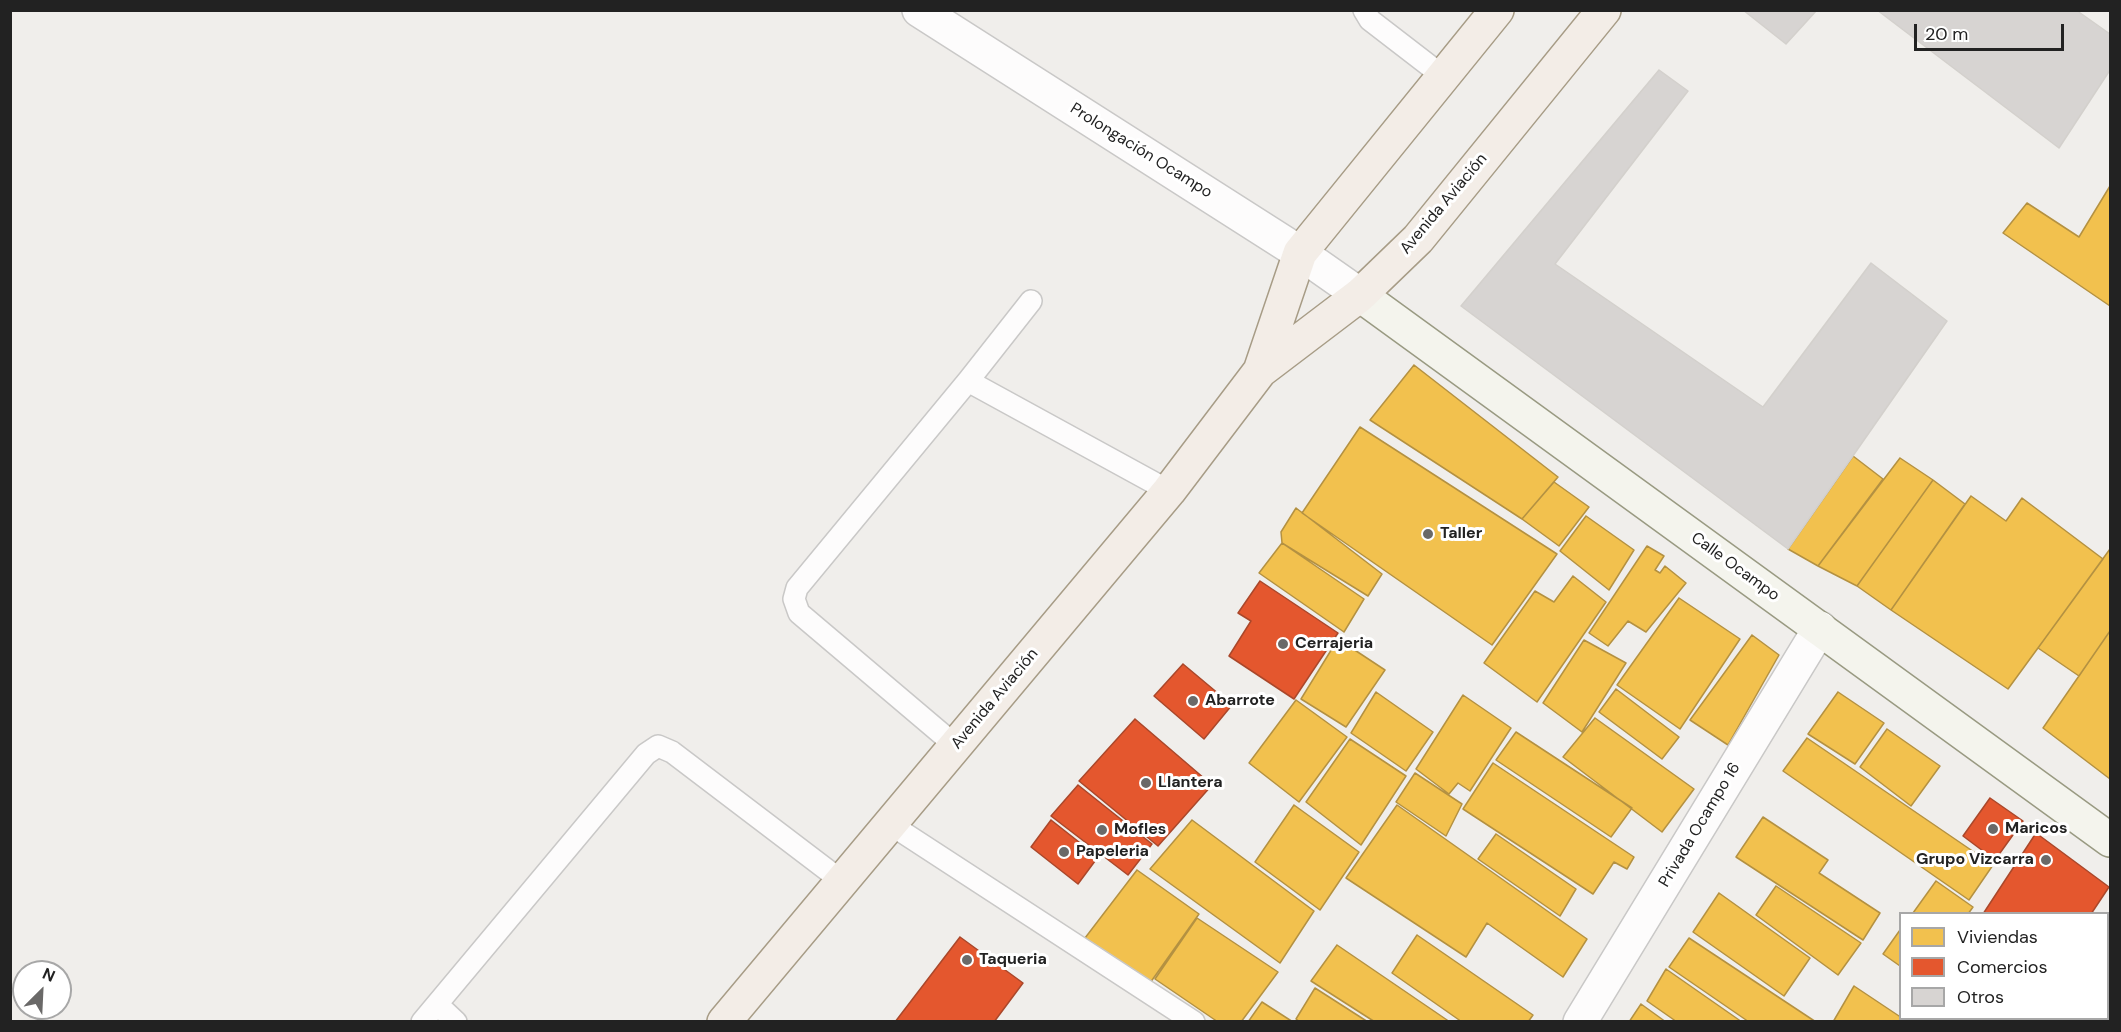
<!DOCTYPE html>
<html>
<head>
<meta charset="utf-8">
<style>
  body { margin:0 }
  #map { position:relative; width:2121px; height:1032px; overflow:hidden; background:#f0eeeb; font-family:"DM Sans",sans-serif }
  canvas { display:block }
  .frame { position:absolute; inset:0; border:12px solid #222; pointer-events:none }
  .legend { position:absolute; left:1899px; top:912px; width:210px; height:108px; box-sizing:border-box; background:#fff; border:2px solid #a7a7a7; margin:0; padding:8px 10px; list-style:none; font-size:18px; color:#222 }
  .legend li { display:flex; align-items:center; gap:12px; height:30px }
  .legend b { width:30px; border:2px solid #a7a7a7 }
  .north { position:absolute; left:12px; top:960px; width:60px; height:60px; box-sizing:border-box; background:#fff; border:2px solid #a7a7a7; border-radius:50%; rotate:24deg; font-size:16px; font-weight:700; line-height:24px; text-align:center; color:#222 }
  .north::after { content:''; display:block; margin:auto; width:21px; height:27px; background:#6a6968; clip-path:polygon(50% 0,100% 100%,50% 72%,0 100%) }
  .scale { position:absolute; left:1914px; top:24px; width:150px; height:27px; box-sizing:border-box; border:3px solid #222; border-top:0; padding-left:8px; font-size:18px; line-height:21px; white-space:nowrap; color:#222; -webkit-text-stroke:4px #fff; paint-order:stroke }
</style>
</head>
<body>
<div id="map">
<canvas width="2121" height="1032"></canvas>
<div class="frame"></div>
<ul class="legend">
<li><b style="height:16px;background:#f2c14e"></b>Viviendas</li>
<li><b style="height:16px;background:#e4572e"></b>Comercios</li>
<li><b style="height:16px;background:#d7d4d2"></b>Otros</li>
</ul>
<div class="north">N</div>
<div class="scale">20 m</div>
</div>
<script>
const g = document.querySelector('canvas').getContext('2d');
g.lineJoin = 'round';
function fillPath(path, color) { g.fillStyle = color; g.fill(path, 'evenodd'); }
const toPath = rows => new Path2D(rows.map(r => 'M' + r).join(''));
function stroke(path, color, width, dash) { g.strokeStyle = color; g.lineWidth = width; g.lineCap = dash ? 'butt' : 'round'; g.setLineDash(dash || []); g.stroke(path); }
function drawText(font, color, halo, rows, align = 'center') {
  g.font = font + ' "DM Sans",sans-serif'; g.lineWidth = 6; g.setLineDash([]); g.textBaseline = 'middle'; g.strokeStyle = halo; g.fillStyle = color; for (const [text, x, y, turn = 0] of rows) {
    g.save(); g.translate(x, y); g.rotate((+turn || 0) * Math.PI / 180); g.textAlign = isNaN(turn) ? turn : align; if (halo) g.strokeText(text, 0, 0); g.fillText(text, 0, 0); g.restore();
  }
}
const homes = toPath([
  [2110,186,2110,306,2003,233,2027,203,2079,237,2110,186],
  [1414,365,1558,477,1522,519,1370,420,1414,365],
  [1360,427,1557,554,1492,645,1302,513,1360,427],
  [1853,456,1883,479,1818,566,1788,549,1853,456],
  [1900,458,1933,480,1857,586,1818,566,1900,458],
  [1933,480,1965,504,1891,610,1857,586,1933,480],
  [1554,482,1589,507,1559,546,1522,519,1554,482],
  [1971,496,2006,521,2022,498,2103,559,2008,689,1891,610,1971,496],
  [1296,508,1382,574,1368,596,1282,543,1281,532,1296,508],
  [1586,516,1634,550,1609,590,1560,551,1586,516],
  [1282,543,1364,599,1344,632,1259,573,1282,543],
  [1647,546,1664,556,1655,570,1660,573,1665,566,1686,583,1646,632,1628,621,1608,646,1589,633,1647,546],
  [2110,549,2110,631,2079,676,2038,648,2110,549],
  [1573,576,1606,602,1537,702,1484,663,1535,591,1554,602,1573,576],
  [1679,598,1740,639,1680,729,1617,685,1679,598],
  [2110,631,2110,779,2043,728,2110,631],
  [1752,635,1779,655,1728,745,1690,720,1752,635],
  [1338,639,1385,670,1346,727,1301,699,1338,639],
  [1584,640,1626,663,1582,732,1543,703,1584,640],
  [1616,689,1679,737,1662,759,1599,712,1616,689],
  [1376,692,1433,732,1406,771,1351,733,1376,692],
  [1838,692,1884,723,1855,764,1808,734,1838,692],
  [1463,695,1511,728,1470,791,1458,783,1449,794,1416,769,1463,695],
  [1296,700,1347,737,1299,802,1249,763,1296,700],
  [1595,718,1694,789,1662,832,1563,757,1595,718],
  [1887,729,1940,766,1911,806,1860,767,1887,729],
  [1516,732,1632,808,1611,837,1496,760,1516,732],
  [1807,738,1993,865,1969,900,1783,771,1807,738],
  [1350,739,1406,776,1361,845,1306,802,1350,739],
  [1493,763,1634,857,1627,869,1614,862,1593,894,1463,809,1493,763],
  [1415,773,1462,804,1446,836,1396,802,1415,773],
  [1294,805,1359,852,1320,910,1255,862,1294,805],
  [1397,805,1587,939,1563,977,1487,923,1466,957,1346,878,1397,805],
  [1763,817,1828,860,1819,873,1880,913,1863,940,1736,857,1763,817],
  [1192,820,1314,911,1280,963,1150,869,1192,820],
  [1496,834,1576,889,1560,916,1478,859,1496,834],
  [1137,870,1199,914,1150,983,1085,938,1137,870],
  [1936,881,1973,907,1968,914,1913,913,1936,881],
  [1776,886,1861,943,1838,975,1756,915,1776,886],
  [1719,893,1810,958,1784,996,1693,932,1719,893],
  [1197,918,1278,972,1241,1022,1218,1022,1155,979,1197,918],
  [1900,930,1900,966,1883,954,1900,930],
  [1417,935,1533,1015,1528,1022,1462,1022,1392,973,1417,935],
  [2108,936,2110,938,2110,1022,2025,1022,2027,1018,2108,1018,2108,936],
  [1689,938,1816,1022,1749,1022,1669,967,1689,938],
  [1337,945,1450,1022,1375,1022,1311,981,1337,945],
  [1666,969,1742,1022,1677,1022,1647,1001,1666,969],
  [1854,986,1905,1020,1903,1022,1833,1022,1854,986],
  [1315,988,1368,1022,1300,1022,1296,1019,1315,988],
  [1262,1002,1293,1022,1248,1022,1262,1002],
  [1641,1004,1666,1022,1629,1022,1641,1004]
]);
const shops = toPath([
  [1260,581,1338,633,1294,699,1229,656,1251,621,1238,613,1260,581],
  [1183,664,1232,705,1204,739,1154,696,1183,664],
  [1135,719,1212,785,1158,846,1079,781,1135,719],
  [1078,785,1152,844,1128,875,1051,816,1078,785],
  [1990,798,2023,821,1995,860,1963,836,1990,798],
  [1051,820,1098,857,1078,884,1031,847,1051,820],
  [2036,833,2109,887,2091,914,1983,914,2036,833],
  [960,937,1023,983,994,1022,895,1022,960,937],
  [1913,1018,2018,1018,2016,1022,1911,1022,1913,1018]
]);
const building = toPath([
  [1743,10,1817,10,1786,44,1743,10],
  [1877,10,2076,10,2110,34,2110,70,2059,148,1877,10],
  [1659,70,1688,91,1555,264,1763,407,1871,263,1947,321,1788,549,1461,306,1659,70]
]);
const lane = toPath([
  [1364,10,1370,20,1444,77],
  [968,381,1031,301],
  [956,746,799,613,794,599,797,588,968,381,1169,491],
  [890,824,1194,1022],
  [437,1004,456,1022],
  [422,1022,646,754,658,746,672,752,843,882]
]);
const street = toPath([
  [919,10,1300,253,1360,295],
  [1580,1022,1820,628]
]);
const secondary = toPath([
  [1360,295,2110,840]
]);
const primary = toPath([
  [1260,371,1300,253,1497,10],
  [724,1022,1169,491,1260,371,1360,295,1418,239,1604,10]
]);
const markers = [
  [1428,534,6,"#6a6968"],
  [1283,644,6,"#6a6968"],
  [1193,701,6,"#6a6968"],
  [1146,783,6,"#6a6968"],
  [1993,829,6,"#6a6968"],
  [1102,830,6,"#6a6968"],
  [1064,852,6,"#6a6968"],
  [2046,860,6,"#6a6968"],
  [967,960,6,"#6a6968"]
];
const streetNames = [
  ["Prolongación Ocampo",1141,151,32],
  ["Avenida Aviación",1444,204,-50],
  ["Calle Ocampo",1735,567,36],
  ["Avenida Aviación",995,699,-50],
  ["Privada Ocampo 16",1700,825,-59]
];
const poiNames = [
  ["Taller",1440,534],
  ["Cerrajeria",1295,644],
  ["Abarrote",1205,701],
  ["Llantera",1158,783],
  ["Maricos",2005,829],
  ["Mofles",1114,830],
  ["Papeleria",1076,852],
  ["Grupo Vizcarra",2034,860,"right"],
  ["Taqueria",979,960]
];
fillPath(homes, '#f2c14e');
stroke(homes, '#b49141', 1.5);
fillPath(shops, '#e4572e');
stroke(shops, '#aa472a', 1.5);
fillPath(building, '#d7d4d2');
stroke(building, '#d3d0cc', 1.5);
stroke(lane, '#c9c8c7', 24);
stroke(street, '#c9c8c7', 36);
stroke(secondary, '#999a82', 36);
stroke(primary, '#a79c86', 36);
stroke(lane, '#fdfcfc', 21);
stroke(street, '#fdfcfc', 33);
stroke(secondary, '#f4f4ed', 33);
stroke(primary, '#f3ede7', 33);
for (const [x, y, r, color] of markers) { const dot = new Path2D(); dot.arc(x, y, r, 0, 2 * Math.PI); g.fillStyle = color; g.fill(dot); stroke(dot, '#fff', 2); }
drawText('16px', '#222', '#fff', streetNames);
drawText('bold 16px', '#222', '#fff', poiNames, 'left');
</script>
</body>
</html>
